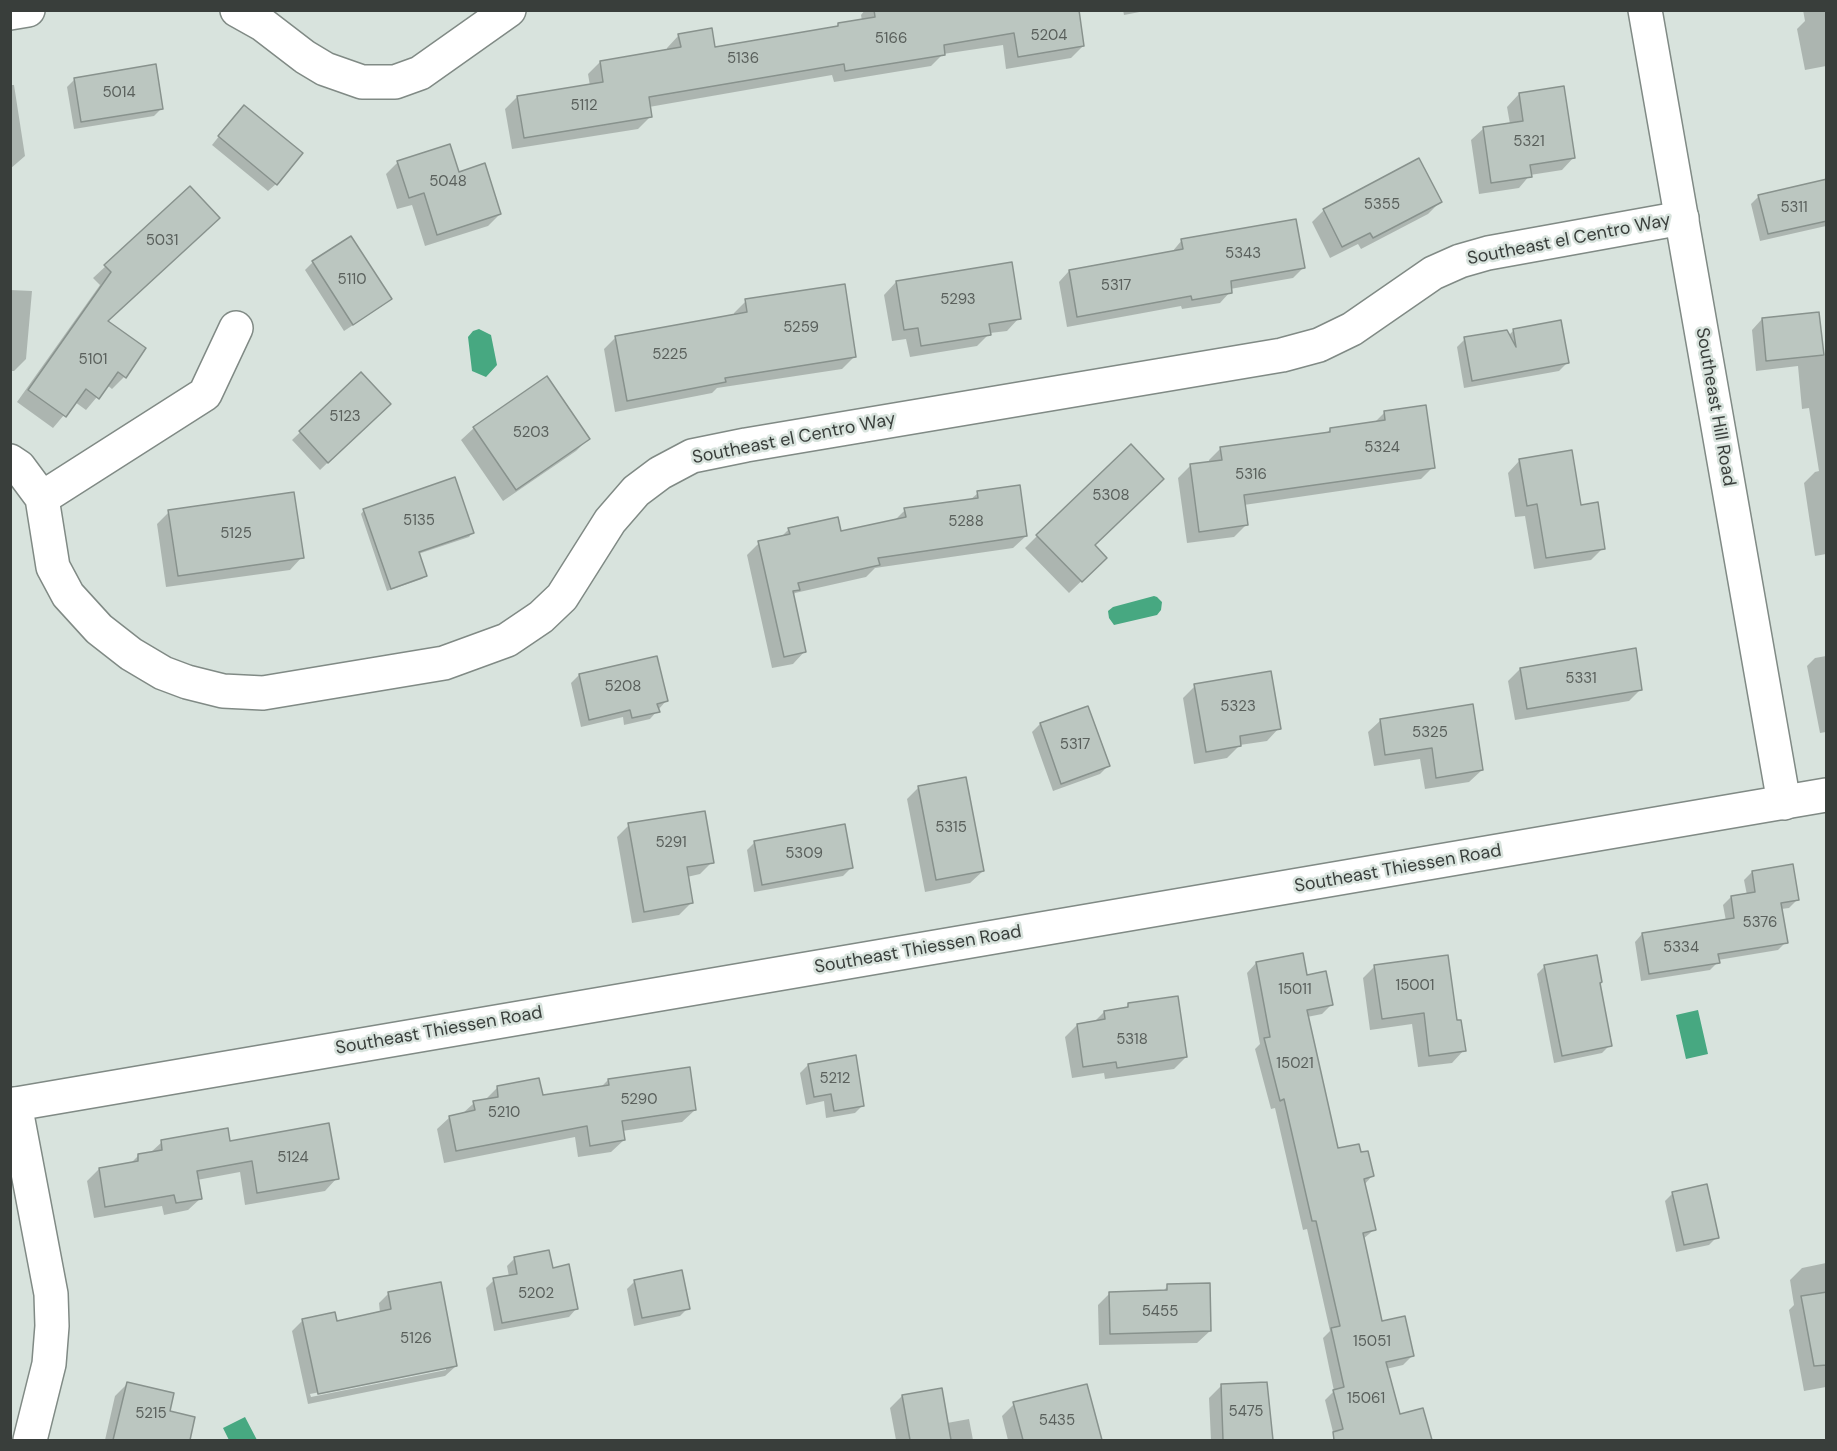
<!DOCTYPE html>
<html>
<head>
<meta charset="utf-8">
<style>
  body { margin:0 }
  #map { position:relative; width:1837px; height:1451px; overflow:hidden; background:#d8e3dd; font-family:"DM Sans",sans-serif }
  canvas { display:block }
  .frame { position:absolute; inset:0; border:12px solid #393e3b; pointer-events:none }
</style>
</head>
<body>
<div id="map">
<canvas width="1837" height="1451"></canvas>
<div class="frame"></div>
</div>
<script>
const g = document.querySelector('canvas').getContext('2d');
g.lineJoin = 'round';
function fillPath(path, color) { g.fillStyle = color; g.fill(path, 'evenodd'); }
const toPath = rows => new Path2D(rows.map(r => 'M' + r).join(''));
function stroke(path, color, width, dash) { g.strokeStyle = color; g.lineWidth = width; g.lineCap = dash ? 'butt' : 'round'; g.setLineDash(dash || []); g.stroke(path); }
function drawText(font, color, halo, rows, align = 'center') {
  g.font = font + ' "DM Sans",sans-serif'; g.lineWidth = 5; g.setLineDash([]); g.textBaseline = 'middle'; g.strokeStyle = halo; g.fillStyle = color; for (const [text, x, y, turn = 0] of rows) {
    g.save(); g.translate(x, y); g.rotate((+turn || 0) * Math.PI / 180); g.textAlign = isNaN(turn) ? turn : align; if (halo) g.strokeText(text, 0, 0); g.fillText(text, 0, 0); g.restore();
  }
}
const water = toPath([
  [479,329,491,335,497,365,486,377,472,371,468,337,473,331],
  [1154,596,1157,597,1162,602,1161,610,1157,615,1114,625,1109,618,1108,611,1113,607],
  [1698,1010,1708,1054,1686,1059,1676,1015],
  [245,1417,257,1440,229,1440,223,1428]
]);
const shadow = toPath([
  [865,10,1077,10,1083,46,1071,58,1006,69,1003,45,943,54,931,66,834,82,832,75,649,107,651,116,638,129,512,149,505,109,517,97,590,86,588,74,600,62,667,51,667,48,679,35,714,48,835,28,838,25,862,21,861,15],
  [1123,10,1150,10,1124,15],
  [1803,10,1826,10,1826,66,1805,70,1797,29,1805,21],
  [75,79,162,108,154,116,74,129,67,87],
  [10,85,14,85,25,156,10,169],
  [1519,94,1574,157,1562,170,1530,175,1519,188,1479,194,1471,140,1484,128,1510,124,1507,107],
  [236,115,276,184,268,191,212,145],
  [398,162,458,174,500,214,488,226,425,246,412,205,397,209,386,174],
  [1826,180,1826,226,1760,241,1751,204,1759,196],
  [190,188,106,322,124,377,112,389,107,385,86,410,75,402,53,428,17,402,100,285,93,278],
  [1440,202,1428,214,1361,249,1358,244,1330,258,1312,222,1324,210],
  [351,238,390,298,382,306,344,331,305,270,313,262],
  [1182,240,1303,268,1293,278,1230,289,1230,292,1220,303,1182,309,1181,306,1067,327,1059,282,1069,271,1172,252],
  [896,282,1019,318,1007,331,990,333,977,346,910,357,906,339,892,341,884,295],
  [10,290,32,291,26,359,14,371,10,371],
  [746,301,854,357,842,369,717,388,712,393,615,412,604,349,616,337,734,316,734,313],
  [1818,313,1822,356,1826,355,1826,554,1815,556,1804,483,1815,472,1819,471,1809,408,1802,409,1798,366,1756,371,1752,330,1762,319],
  [1514,330,1567,363,1559,371,1464,388,1457,347,1465,339,1508,336],
  [361,374,389,404,320,470,292,440],
  [547,378,588,439,576,451,503,501,461,440,474,428],
  [1385,412,1433,467,1421,479,1244,505,1246,525,1234,537,1187,543,1178,478,1190,466,1209,463,1209,460,1221,448,1325,434,1331,429,1374,423],
  [1520,460,1580,507,1603,548,1591,560,1534,569,1525,516,1515,517,1508,473],
  [978,493,1026,536,1013,548,875,568,866,577,795,593,793,595,805,651,793,664,772,668,747,555,759,543,780,538,789,529,840,533,894,521,905,510,970,500],
  [364,510,472,533,469,537,418,554,426,576,422,579,387,591,361,514],
  [169,512,302,557,290,570,166,587,157,524],
  [1037,536,1094,545,1105,558,1069,593,1025,548],
  [1826,656,1826,732,1820,733,1807,666,1815,658],
  [1520,669,1641,689,1629,701,1515,720,1508,681],
  [579,675,666,701,650,719,624,725,623,717,581,727,571,683],
  [1195,686,1279,728,1267,741,1240,745,1227,758,1194,764,1183,698],
  [1087,708,1108,766,1100,774,1053,791,1032,732,1040,724],
  [1381,720,1482,770,1469,782,1425,789,1420,759,1374,766,1368,732],
  [919,787,983,871,970,883,925,892,907,799],
  [629,825,712,862,700,874,687,877,691,903,679,915,632,923,617,837],
  [755,842,851,868,843,876,754,892,747,850],
  [1752,872,1797,900,1789,908,1781,909,1786,942,1778,950,1718,960,1718,962,1710,970,1641,981,1635,942,1642,934,1726,921,1723,905,1731,897,1747,895,1744,880],
  [1256,963,1306,976,1331,1005,1322,1014,1307,1017,1337,1150,1360,1154,1372,1176,1364,1185,1375,1229,1363,1239,1381,1323,1412,1356,1403,1365,1386,1369,1399,1416,1422,1410,1430,1440,1335,1440,1325,1400,1334,1391,1323,1338,1330,1331,1307,1229,1303,1230,1275,1108,1271,1109,1255,1049,1260,1044,1247,973],
  [1375,966,1455,1022,1464,1050,1452,1063,1418,1067,1412,1024,1370,1030,1363,978],
  [1545,966,1598,984,1610,1045,1602,1053,1554,1063,1537,974],
  [1129,1005,1186,1057,1174,1069,1105,1079,1104,1073,1072,1078,1065,1037,1077,1025,1094,1022,1104,1012,1124,1009],
  [808,1065,863,1105,855,1113,826,1118,824,1101,806,1105,800,1073],
  [608,1080,695,1110,682,1122,622,1131,624,1140,611,1152,578,1157,575,1137,444,1163,437,1129,450,1117,462,1114,474,1103,485,1100,497,1088,542,1097,601,1087],
  [162,1142,229,1143,337,1178,325,1191,245,1205,240,1172,197,1180,201,1198,188,1210,164,1215,162,1206,94,1218,87,1181,99,1169,130,1164,138,1156,150,1153],
  [1673,1193,1717,1237,1709,1245,1676,1252,1665,1201],
  [515,1258,552,1269,576,1309,569,1317,494,1331,486,1288,494,1280,509,1277,507,1266],
  [1826,1263,1826,1387,1804,1391,1789,1310,1794,1305,1790,1280,1802,1268],
  [635,1281,688,1308,680,1316,634,1326,627,1289],
  [1168,1286,1210,1331,1197,1343,1099,1345,1098,1305,1110,1293,1162,1292],
  [389,1293,456,1366,445,1376,308,1404,292,1331,302,1321,335,1323,380,1313,379,1303],
  [446,1367,446,1370,311,1397,310,1394],
  [127,1384,168,1412,193,1418,188,1440,105,1440,115,1396],
  [1265,1384,1272,1440,1211,1440,1209,1398,1221,1386],
  [1086,1386,1100,1440,1008,1440,1002,1416,1014,1404],
  [902,1396,947,1423,969,1419,973,1440,896,1440,890,1408]
]);
const building = toPath([
  [874,10,1079,10,1084,46,1018,57,1014,33,944,45,945,55,845,71,844,64,649,97,652,117,524,138,517,96,603,82,600,61,681,47,678,34,712,28,715,47,838,26,838,23,875,17,874,10],
  [156,64,163,109,81,122,74,78,156,64],
  [1564,86,1575,158,1530,165,1532,177,1491,183,1483,127,1523,121,1519,93,1564,86],
  [244,105,303,153,277,185,218,136,244,105],
  [450,144,459,172,485,163,501,214,437,235,424,193,409,198,397,161,450,144],
  [1419,158,1442,202,1373,238,1370,233,1342,247,1323,209,1419,158],
  [1827,179,1827,221,1768,234,1758,195,1827,179],
  [190,186,220,218,108,321,146,348,126,378,118,372,99,399,86,389,66,417,28,390,111,272,104,265,190,186],
  [1296,219,1305,268,1231,281,1232,293,1192,300,1191,296,1077,317,1069,270,1183,249,1181,239,1296,219],
  [351,236,392,299,353,325,312,261,351,236],
  [1012,262,1021,319,989,324,991,335,921,346,918,328,904,330,896,281,1012,262],
  [845,284,856,357,725,378,726,382,627,401,615,336,747,312,745,299,845,284],
  [1819,312,1824,355,1766,361,1762,318,1819,312],
  [1561,320,1569,363,1472,381,1464,337,1507,330,1516,347,1513,329,1561,320],
  [361,372,391,404,328,463,299,431,361,372],
  [547,376,590,439,516,490,473,427,547,376],
  [1426,405,1435,468,1244,495,1248,525,1199,532,1190,464,1222,460,1220,447,1330,432,1330,428,1385,420,1384,411,1426,405],
  [1131,444,1164,479,1095,545,1107,558,1082,582,1036,535,1131,444],
  [1572,450,1581,505,1598,502,1605,549,1546,558,1537,504,1527,506,1519,459,1572,450],
  [455,477,474,533,419,552,427,576,391,589,363,509,455,477],
  [1020,485,1027,536,878,558,880,565,798,583,800,590,793,591,806,652,784,657,758,541,790,534,788,528,838,517,841,531,906,517,904,508,978,498,977,491,1020,485],
  [294,492,304,558,178,576,168,510,294,492],
  [1636,648,1642,690,1527,709,1520,668,1636,648],
  [657,656,668,701,657,704,660,712,632,718,630,710,589,720,579,674,657,656],
  [1271,671,1281,729,1240,736,1241,746,1206,752,1194,684,1271,671],
  [1473,704,1483,770,1436,778,1432,748,1385,755,1380,719,1473,704],
  [1088,706,1110,766,1061,784,1040,723,1088,706],
  [966,777,984,871,936,880,918,786,966,777],
  [705,811,714,863,687,867,693,903,644,912,628,823,705,811],
  [845,824,853,868,762,885,754,841,845,824],
  [1793,864,1799,900,1781,903,1788,943,1718,954,1720,963,1649,974,1642,933,1734,918,1731,896,1755,892,1752,871,1793,864],
  [1303,953,1307,975,1326,971,1333,1005,1307,1010,1338,1148,1359,1144,1361,1152,1368,1151,1374,1176,1364,1179,1376,1230,1363,1233,1382,1321,1405,1316,1414,1356,1386,1362,1400,1414,1423,1408,1432,1440,1334,1440,1333,1432,1343,1429,1333,1390,1344,1387,1331,1328,1340,1326,1316,1221,1312,1221,1284,1099,1280,1101,1264,1038,1270,1037,1256,962,1303,953],
  [1448,955,1457,1020,1461,1020,1466,1051,1429,1056,1424,1013,1382,1019,1374,965,1448,955],
  [1597,955,1602,982,1600,983,1612,1046,1562,1056,1544,965,1597,955],
  [1178,996,1187,1057,1117,1068,1116,1062,1083,1067,1077,1024,1105,1019,1104,1011,1128,1007,1128,1003,1178,996],
  [856,1055,864,1106,834,1111,831,1094,814,1097,808,1064,856,1055],
  [690,1067,696,1110,622,1121,625,1140,590,1146,587,1126,456,1151,449,1116,475,1110,473,1101,498,1097,497,1086,539,1078,543,1095,609,1085,608,1079,690,1067],
  [329,1123,339,1179,257,1193,252,1161,197,1171,202,1199,176,1203,174,1195,105,1207,99,1168,138,1161,138,1154,162,1150,161,1140,228,1128,230,1141,329,1123],
  [1707,1184,1719,1238,1684,1245,1672,1192,1707,1184],
  [549,1250,553,1268,569,1264,578,1309,502,1323,493,1278,517,1274,514,1257,549,1250],
  [682,1270,690,1309,642,1318,634,1280,682,1270],
  [441,1282,457,1366,318,1394,302,1319,335,1312,337,1321,391,1309,388,1292,441,1282],
  [1210,1283,1211,1331,1110,1334,1109,1292,1167,1290,1167,1284,1210,1283],
  [1827,1292,1827,1365,1814,1366,1801,1296,1827,1292],
  [127,1382,174,1393,170,1411,195,1417,190,1440,113,1440,127,1382],
  [1267,1382,1273,1440,1223,1440,1221,1384,1267,1382],
  [1087,1384,1102,1440,1023,1440,1013,1402,1087,1384],
  [942,1388,951,1440,910,1440,902,1395,942,1388]
]);
const minor = toPath([
  [237,10,262,24,305,57,325,69,362,82,395,82,420,73,509,10],
  [10,13,28,10],
  [10,461,19,467,42,498,53,567,68,595,99,629,131,654,163,673,187,682,223,691,263,693,444,663,507,640,541,617,562,597,610,521,636,491,660,473,692,456,746,445,1282,355,1319,345,1352,329,1433,273,1460,261,1488,253,1682,218],
  [42,498,205,394,236,328],
  [15,1104,51,1294,52,1326,49,1364,30,1440]
]);
const tertiary = toPath([
  [1645,10,1784,803]
]);
const secondary = toPath([
  [10,1105,1826,795]
]);
const numberNames = [
  ["5204",1049,36],
  ["5166",891,39],
  ["5136",743,59],
  ["5014",119,93],
  ["5112",584,106],
  ["5321",1529,142],
  ["5048",448,182],
  ["5355",1382,205],
  ["5311",1794,208],
  ["5031",162,241],
  ["5343",1243,254],
  ["5110",352,280],
  ["5317",1116,286],
  ["5293",958,300],
  ["5259",801,328],
  ["5225",670,355],
  ["5101",93,360],
  ["5123",345,417],
  ["5203",531,433],
  ["5324",1382,448],
  ["5316",1251,475],
  ["5308",1111,496],
  ["5135",419,521],
  ["5288",966,522],
  ["5125",236,534],
  ["5331",1581,679],
  ["5208",623,687],
  ["5323",1238,707],
  ["5325",1430,733],
  ["5317",1075,745],
  ["5315",951,828],
  ["5291",671,843],
  ["5309",804,854],
  ["5376",1760,923],
  ["5334",1681,948],
  ["15001",1415,986],
  ["15011",1295,990],
  ["5318",1132,1040],
  ["15021",1295,1064],
  ["5212",835,1079],
  ["5290",639,1100],
  ["5210",504,1113],
  ["5124",293,1158],
  ["5202",536,1294],
  ["5455",1160,1312],
  ["5126",416,1339],
  ["15051",1372,1342],
  ["15061",1366,1399],
  ["5475",1246,1412],
  ["5215",151,1414],
  ["5435",1057,1421]
];
const streetNames = [
  ["Southeast el Centro Way",1569,240,-11],
  ["Southeast Hill Road",1715,407,80],
  ["Southeast el Centro Way",794,439,-11],
  ["Southeast Thiessen Road",1398,869,-10],
  ["Southeast Thiessen Road",918,950,-10],
  ["Southeast Thiessen Road",439,1031,-10]
];
fillPath(water, '#47a881');
fillPath(shadow, '#0003');
fillPath(building, '#bbc6c0');
stroke(building, '#88928d', 1.5);
stroke(minor, '#808a85', 36);
stroke(tertiary, '#808a85', 36);
stroke(secondary, '#808a85', 36);
stroke(minor, '#fff', 33);
stroke(tertiary, '#fff', 33);
stroke(secondary, '#fff', 33);
drawText('15px', '#5a605c', null, numberNames);
drawText('18px', '#393e3b', '#d8e3dd', streetNames);
</script>
</body>
</html>
